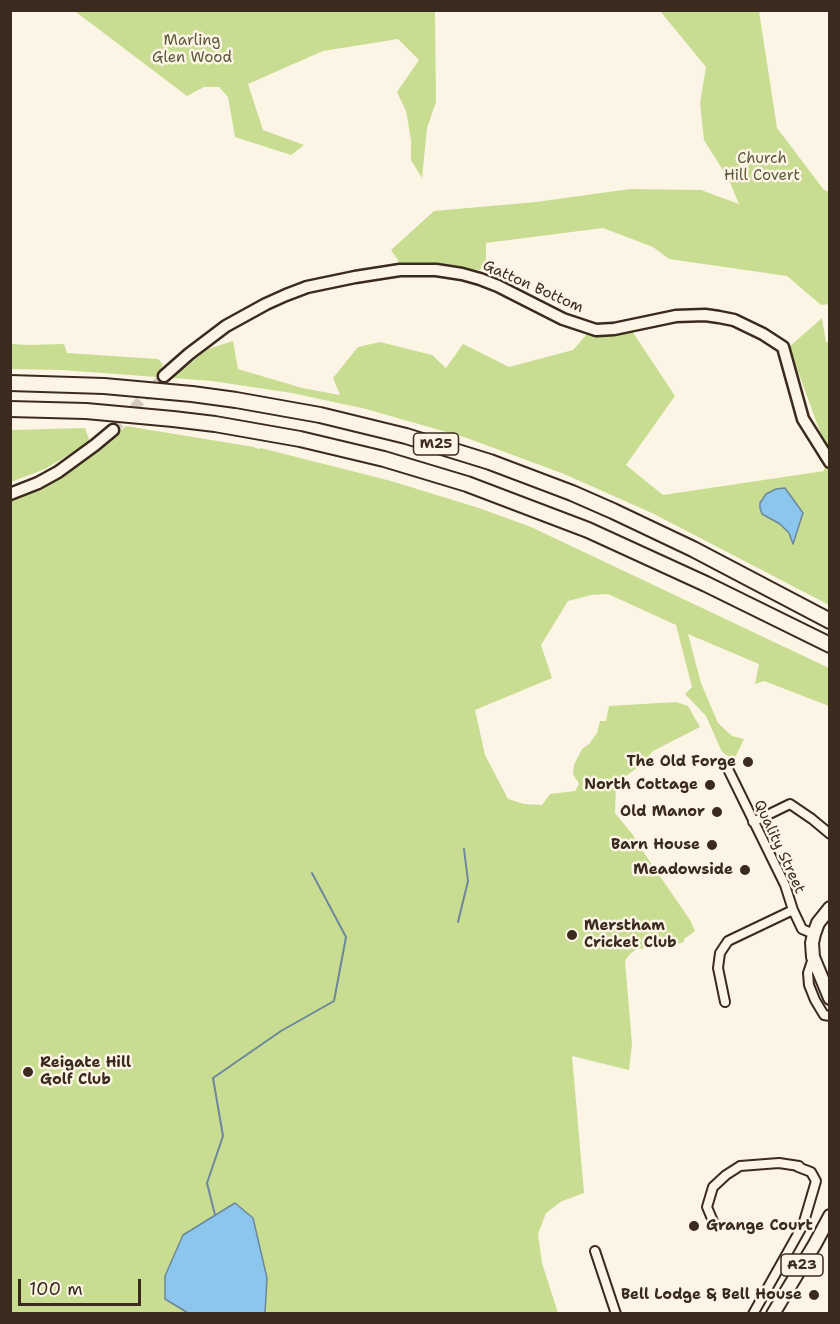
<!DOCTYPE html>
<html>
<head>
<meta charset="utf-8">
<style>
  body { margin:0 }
  #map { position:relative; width:840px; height:1324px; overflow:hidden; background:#fcf5e5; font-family:"Shantell Sans",sans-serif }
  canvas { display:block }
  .frame { position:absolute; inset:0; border:12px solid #3b2a1e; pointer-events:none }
  .scale { position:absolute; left:18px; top:1279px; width:123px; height:27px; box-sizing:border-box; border:3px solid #3b2a1e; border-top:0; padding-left:8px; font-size:18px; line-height:21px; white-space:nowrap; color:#3b2a1e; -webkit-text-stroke:4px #fcf5e5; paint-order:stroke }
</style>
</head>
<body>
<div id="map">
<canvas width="840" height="1324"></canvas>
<div class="frame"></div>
<div class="scale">100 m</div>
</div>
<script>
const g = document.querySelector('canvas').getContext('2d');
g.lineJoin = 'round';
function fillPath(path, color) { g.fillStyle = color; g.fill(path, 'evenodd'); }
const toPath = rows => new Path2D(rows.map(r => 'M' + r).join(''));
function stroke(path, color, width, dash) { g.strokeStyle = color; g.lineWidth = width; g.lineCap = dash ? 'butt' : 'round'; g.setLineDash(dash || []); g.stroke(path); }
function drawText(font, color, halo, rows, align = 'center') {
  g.font = font + ' "Shantell Sans",sans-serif'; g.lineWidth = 5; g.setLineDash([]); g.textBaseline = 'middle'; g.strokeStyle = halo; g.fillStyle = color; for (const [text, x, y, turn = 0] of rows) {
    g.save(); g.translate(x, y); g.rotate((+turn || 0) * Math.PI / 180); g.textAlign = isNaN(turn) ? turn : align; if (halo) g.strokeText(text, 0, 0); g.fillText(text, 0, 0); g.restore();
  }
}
const green = toPath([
  [76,11,435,11,436,102,427,128,422,178,411,160,411,140,406,111,397,92,419,60,398,39,323,51,248,84,263,130,304,145,291,155,235,137,228,97,219,87,204,87,187,96,76,12],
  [660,11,759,11,777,128,824,190,829,192,829,304,821,305,787,276,669,259,653,247,603,228,486,243,486,260,480,270,419,265,400,270,398,260,391,250,434,211,536,202,630,189,701,190,739,204,729,180,704,140,700,103,706,67],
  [822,318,826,342,829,342,829,453,826,448,789,347],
  [632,331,675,396,626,465,663,495,824,471,825,461,830,468,829,605,652,513,564,474,464,437,366,409,292,393,212,381,172,378,208,349,233,341,238,369,302,388,340,395,333,378,358,347,380,342,432,355,446,368,463,344,509,367,573,350,587,334],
  [776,489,792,543,789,533,780,524,763,514,760,503,766,494],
  [11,344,28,345,64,344,67,353,158,359,163,364,156,377,62,370,11,369],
  [126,426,254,447,258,449,261,448,391,481,479,508,531,527,829,668,829,706,764,681,755,684,759,664,688,634,701,683,718,723,732,736,744,739,734,760,722,752,706,716,685,694,692,687,676,625,608,594,591,595,568,601,541,645,552,678,475,710,485,755,508,799,524,804,542,805,550,794,575,791,579,784,573,774,574,765,582,749,589,744,597,733,600,721,606,721,609,706,676,702,688,706,700,727,653,751,643,763,616,784,615,813,633,835,638,844,690,920,695,931,684,939,684,942,674,945,637,949,630,954,625,961,632,1044,629,1070,572,1056,584,1193,562,1201,546,1213,538,1234,542,1263,558,1313,11,1314,11,498,55,481],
  [85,428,90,442,45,469,11,482,11,430]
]);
const water = toPath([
  [785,488,803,513,793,544,789,533,780,524,762,514,760,508,760,503,766,494,776,489,785,488],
  [235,1203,253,1218,267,1278,265,1313,188,1313,165,1299,165,1276,183,1235,235,1203]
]);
const stream = toPath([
  [458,922,468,881,464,849],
  [215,1215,207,1183,223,1136,213,1078,281,1031,334,1001,346,937,312,873]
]);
const secondaryTunnel = toPath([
  [113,430,164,376]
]);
const street = toPath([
  [726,765,785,885,793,910,802,929,814,934],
  [753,822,790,804,812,819,830,834],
  [813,958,808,973,809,985,815,1000,824,1015,830,1016],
  [725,1002,718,968,720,953,728,941,793,910],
  [715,1226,707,1207,713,1187,726,1175,740,1166,779,1163,799,1166],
  [595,1251,616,1314],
  [753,1314,803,1225,816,1181,811,1172,798,1167]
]);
const secondary = toPath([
  [164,376,189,354,226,326,266,304,286,295,307,287,355,277,400,270,436,270,462,274,480,279,498,286,563,319,596,330,614,329,676,316,705,315,719,317,734,320,763,334,783,347,803,419,830,462],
  [10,494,38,483,58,472,95,445,113,430]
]);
const primary = toPath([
  [830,908,818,923,814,934,812,943,813,957,830,998],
  [773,1314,815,1244,830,1216]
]);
const highway = toPath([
  [10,383,104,386,192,394,236,400,320,415,406,436,490,462,572,493,613,511,693,549,830,621],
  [10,409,86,411,173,419,215,424,300,439,384,459,467,484,588,530,706,584,830,645]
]);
const markers = [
  [748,762,6,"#3b2a1e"],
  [710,785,6,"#3b2a1e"],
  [717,812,6,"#3b2a1e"],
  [712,845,6,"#3b2a1e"],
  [745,870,6,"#3b2a1e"],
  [572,935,6,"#3b2a1e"],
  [28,1072,6,"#3b2a1e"],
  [694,1226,6,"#3b2a1e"],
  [814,1295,6,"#3b2a1e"]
];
const shields = [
  [436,444,45],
  [802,1265,42]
];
const shieldNames = [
  ["M25",436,444],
  ["A23",802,1265]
];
const parkNames = [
  ["Marling",192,41],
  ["Glen Wood",192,58],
  ["Church",762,159],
  ["Hill Covert",762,176]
];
const streetNames = [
  ["Gatton Bottom",533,287,24],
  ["Quality Street",779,847,65]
];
const poiNames = [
  ["The Old Forge",736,762],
  ["North Cottage",698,785],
  ["Old Manor",705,812],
  ["Barn House",700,845],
  ["Meadowside",733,870],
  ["Merstham",584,926,"left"],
  ["Cricket Club",584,943,"left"],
  ["Reigate Hill",40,1063,"left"],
  ["Golf Club",40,1080,"left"],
  ["Grange Court",706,1226,"left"],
  ["Bell Lodge & Bell House",802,1295]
];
fillPath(green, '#c8dd92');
fillPath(water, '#8dc6ec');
stroke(water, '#6c889a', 1.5);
stroke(stream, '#6c889a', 2);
stroke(secondaryTunnel, '#d5ccbd', 10, [10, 5]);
stroke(street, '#3b2a1e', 12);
stroke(secondary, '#3b2a1e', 15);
stroke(primary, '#3b2a1e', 16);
stroke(highway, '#3b2a1e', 18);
stroke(street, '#fcf5e5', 8);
stroke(secondary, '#fcf5e5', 10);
stroke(primary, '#fcf5e5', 12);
stroke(highway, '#fcf5e5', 14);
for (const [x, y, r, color] of markers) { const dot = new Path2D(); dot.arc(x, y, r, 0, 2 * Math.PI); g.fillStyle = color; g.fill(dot); stroke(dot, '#fcf5e5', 2); }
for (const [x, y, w] of shields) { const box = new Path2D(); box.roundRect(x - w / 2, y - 11, w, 22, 4.5); g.fillStyle = '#fcf5e5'; g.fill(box); stroke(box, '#3b2a1e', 1.5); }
drawText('bold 14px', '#3b2a1e', null, shieldNames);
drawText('15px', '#5e573b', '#fcf5e5', parkNames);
drawText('15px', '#3b2a1e', '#fcf5e5', streetNames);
drawText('bold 15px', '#3b2a1e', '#fcf5e5', poiNames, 'right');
</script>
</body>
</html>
